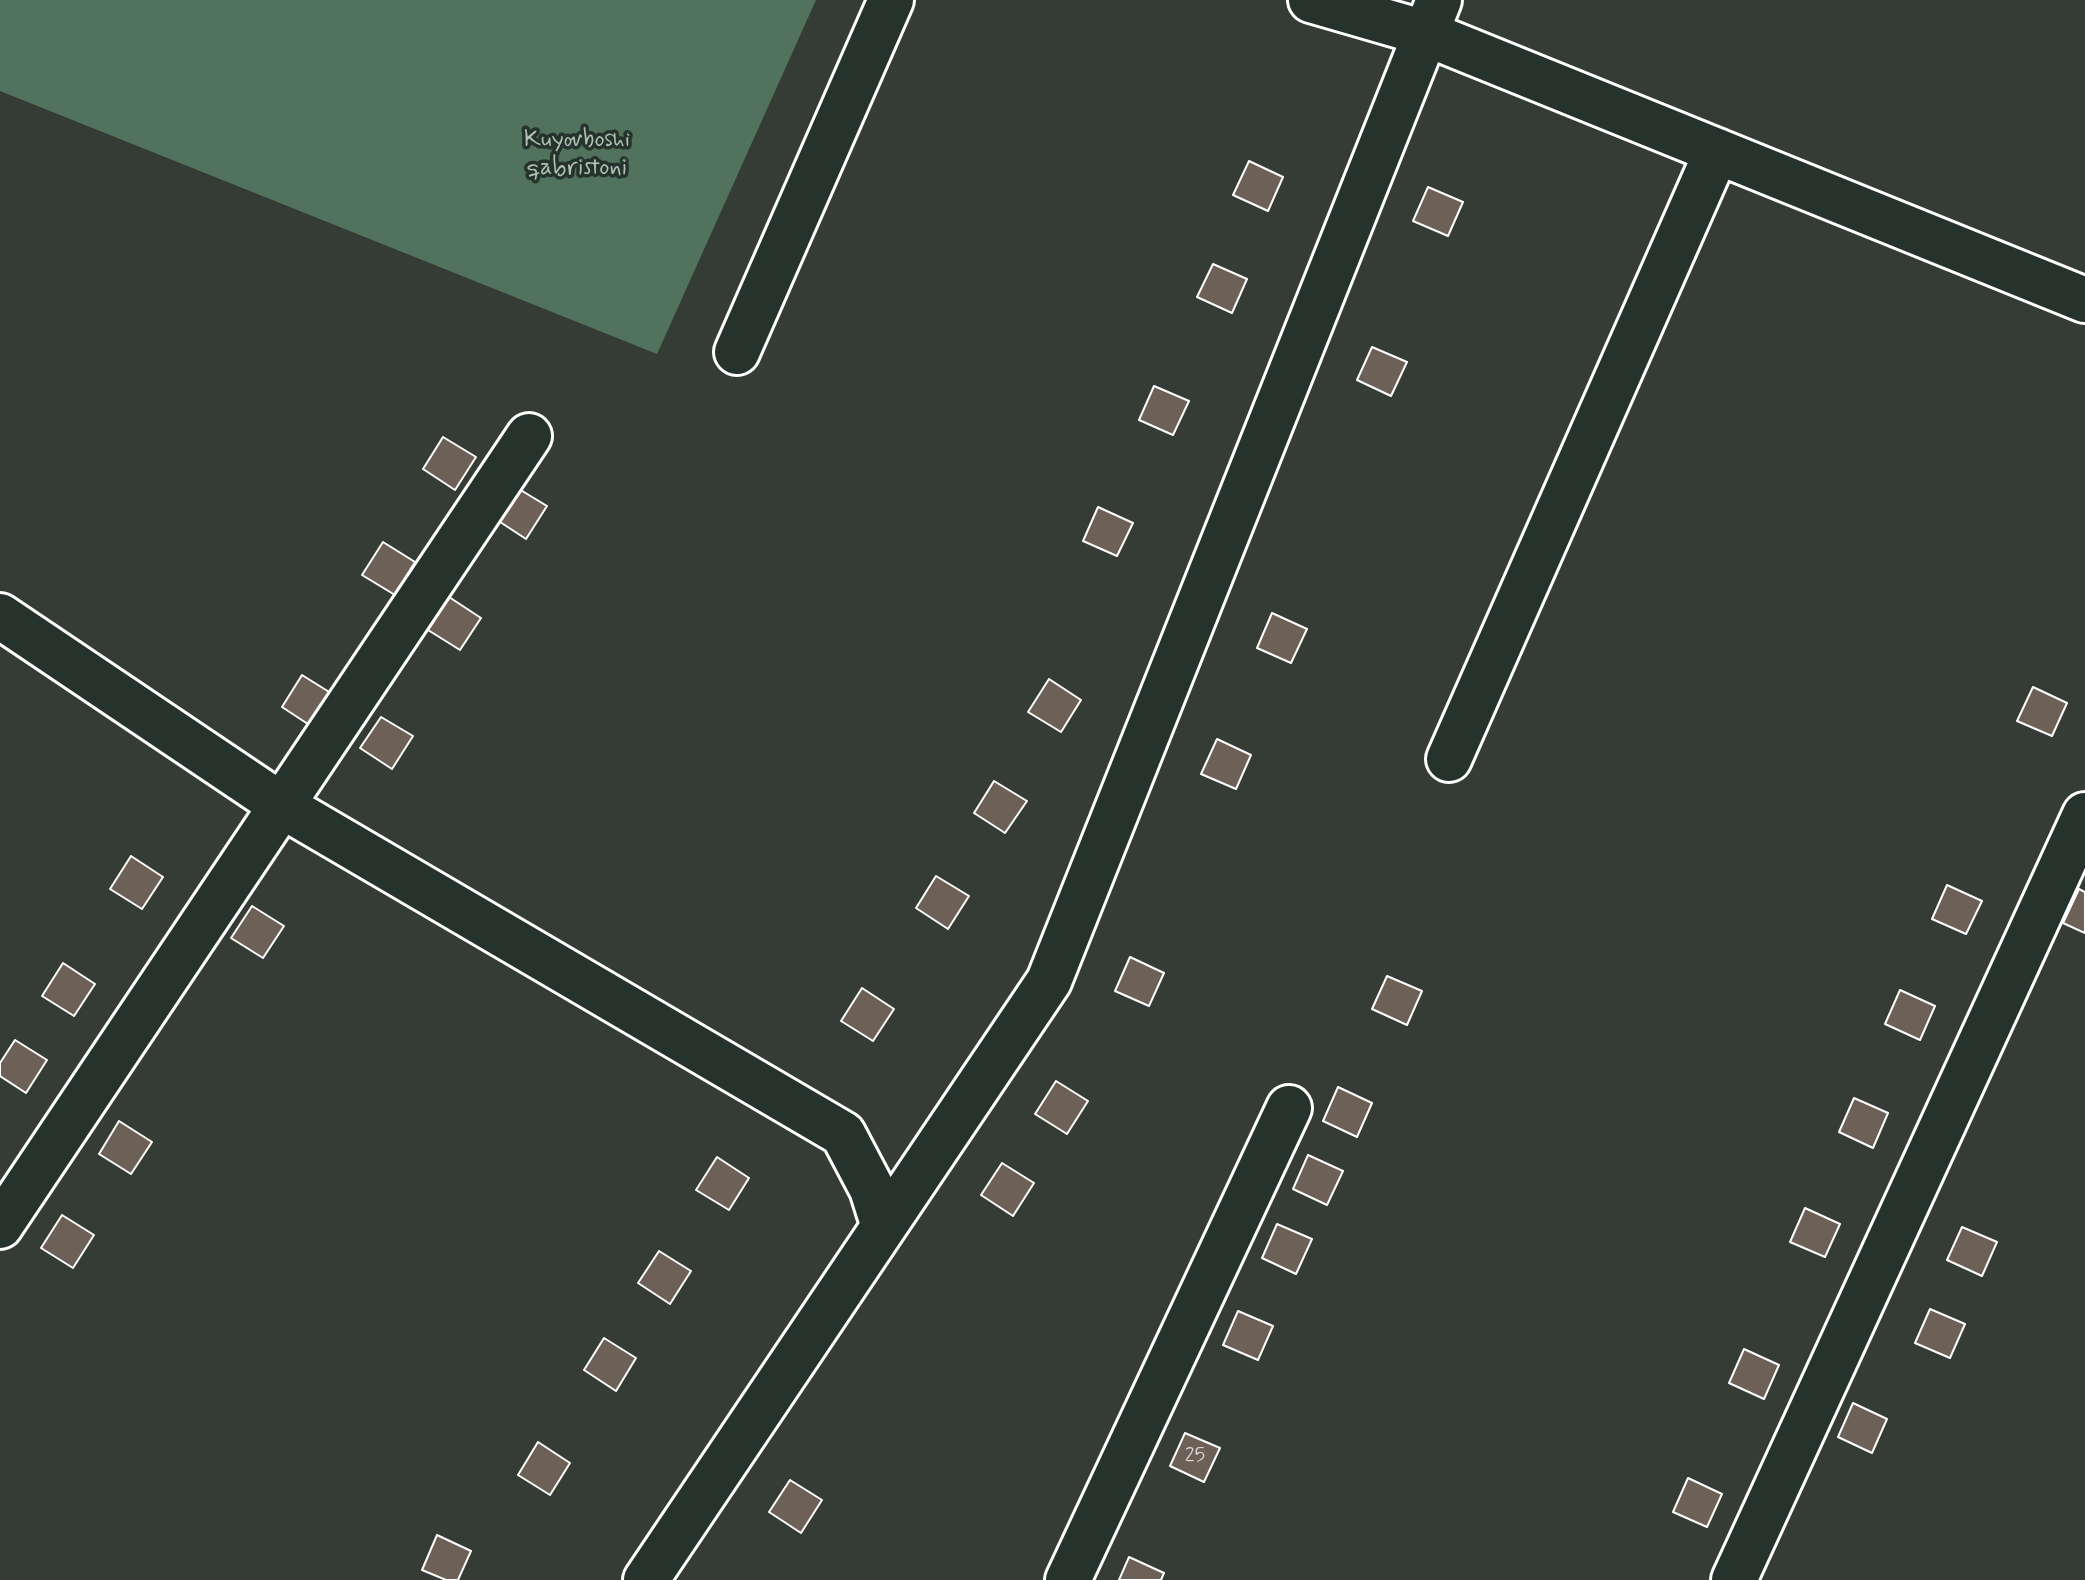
<!DOCTYPE html>
<html>
<head>
<meta charset="utf-8">
<style>
  body { margin:0 }
  canvas { display:block; background:#343c35 }
</style>
</head>
<body>
<canvas width="2085" height="1580"></canvas>
<script>
const g = document.querySelector('canvas').getContext('2d');
g.lineJoin = 'round';
function fillPath(path, color) { g.fillStyle = color; g.fill(path, 'evenodd'); }
const toPath = rows => new Path2D(rows.map(r => 'M' + r).join(''));
function stroke(path, color, width, dash) { g.strokeStyle = color; g.lineWidth = width; g.lineCap = dash ? 'butt' : 'round'; g.setLineDash(dash || []); g.stroke(path); }
function drawText(font, color, halo, rows, align = 'center') {
  g.font = font + ' Mynerve,sans-serif'; g.lineWidth = 7; g.setLineDash([]); g.textBaseline = 'middle'; g.strokeStyle = halo; g.fillStyle = color; for (const [text, x, y, turn = 0] of rows) {
    g.save(); g.translate(x, y); g.rotate((+turn || 0) * Math.PI / 180); g.textAlign = isNaN(turn) ? turn : align; if (halo) g.strokeText(text, 0, 0); g.fillText(text, 0, 0); g.restore();
  }
}
const green = toPath([
  [0,0,816,0,657,354,0,91]
]);
const building = toPath([
  [1249,161,1283,177,1268,211,1233,195,1249,161],
  [1428,187,1463,202,1448,236,1413,221,1428,187],
  [1213,264,1247,279,1232,313,1197,297,1213,264],
  [1372,347,1407,362,1391,396,1357,380,1372,347],
  [1154,386,1189,401,1173,435,1139,420,1154,386],
  [443,437,476,457,455,490,423,469,443,437],
  [514,486,547,506,526,539,494,518,514,486],
  [1098,507,1133,523,1117,556,1083,541,1098,507],
  [383,542,415,562,395,595,362,575,383,542],
  [449,597,481,618,460,650,428,630,449,597],
  [1272,613,1307,629,1291,663,1257,648,1272,613],
  [302,675,334,695,314,728,282,707,302,675],
  [1049,679,1081,700,1061,732,1028,712,1049,679],
  [2033,687,2067,703,2052,736,2017,721,2033,687],
  [381,717,413,736,392,769,360,748,381,717],
  [1217,739,1251,755,1236,789,1201,774,1217,739],
  [994,781,1027,801,1005,833,974,813,994,781],
  [131,856,163,877,142,909,110,889,131,856],
  [936,876,969,896,948,929,916,908,936,876],
  [1947,885,1982,901,1966,934,1932,919,1947,885],
  [2079,889,2085,892,2085,933,2063,923,2079,889],
  [252,906,284,926,263,958,231,938,252,906],
  [1130,957,1164,973,1149,1006,1115,991,1130,957],
  [63,963,95,984,74,1016,42,996,63,963],
  [1387,976,1422,991,1407,1025,1372,1009,1387,976],
  [862,988,894,1009,873,1041,841,1021,862,988],
  [1900,990,1935,1006,1920,1040,1885,1024,1900,990],
  [15,1040,47,1060,26,1093,0,1076,0,1063,15,1040],
  [1056,1081,1088,1101,1067,1134,1035,1114,1056,1081],
  [1338,1087,1372,1103,1357,1137,1323,1121,1338,1087],
  [1854,1098,1888,1113,1873,1148,1839,1132,1854,1098],
  [119,1121,152,1142,131,1174,99,1154,119,1121],
  [1308,1155,1343,1171,1327,1205,1293,1189,1308,1155],
  [717,1157,749,1178,729,1210,696,1190,717,1157],
  [1002,1163,1034,1183,1013,1216,981,1195,1002,1163],
  [1805,1208,1840,1224,1825,1257,1790,1242,1805,1208],
  [62,1215,94,1235,73,1268,41,1248,62,1215],
  [1277,1224,1312,1239,1296,1274,1262,1258,1277,1224],
  [1962,1227,1997,1242,1982,1276,1947,1260,1962,1227],
  [659,1251,691,1271,670,1304,638,1283,659,1251],
  [1930,1309,1965,1324,1950,1358,1915,1343,1930,1309],
  [1238,1311,1273,1326,1258,1360,1223,1345,1238,1311],
  [604,1338,636,1358,616,1391,584,1370,604,1338],
  [1744,1349,1779,1365,1764,1399,1729,1383,1744,1349],
  [1853,1403,1887,1419,1872,1453,1838,1437,1853,1403],
  [1185,1433,1220,1448,1204,1482,1170,1466,1185,1433],
  [538,1442,570,1463,550,1495,518,1475,538,1442],
  [1688,1478,1722,1494,1707,1527,1673,1512,1688,1478],
  [790,1480,822,1500,801,1533,769,1512,790,1480],
  [437,1535,471,1551,458,1580,446,1580,422,1570,437,1535],
  [1129,1557,1164,1573,1161,1580,1119,1580,1129,1557]
]);
const street = toPath([
  [1311,0,1425,33,2085,300],
  [737,352,891,0],
  [0,616,281,805,843,1134,872,1189,883,1224],
  [1449,759,1717,151],
  [0,1226,529,436],
  [646,1580,1049,981,1439,0],
  [1068,1580,1289,1108],
  [1734,1580,2085,815]
]);
const numberNames = [
  ["25",1195,1457]
];
const parkNames = [
  ["Kuyovboshi",577,141],
  ["qabristoni",577,169]
];
fillPath(green, '#51725c');
fillPath(building, '#6c6057');
stroke(building, '#fff', 2);
stroke(street, '#fff', 50);
stroke(street, '#26332d', 44);
drawText('20px', '#dad7d5', null, numberNames);
drawText('24px', '#b1c0b6', '#26332d', parkNames);
</script>
</body>
</html>
